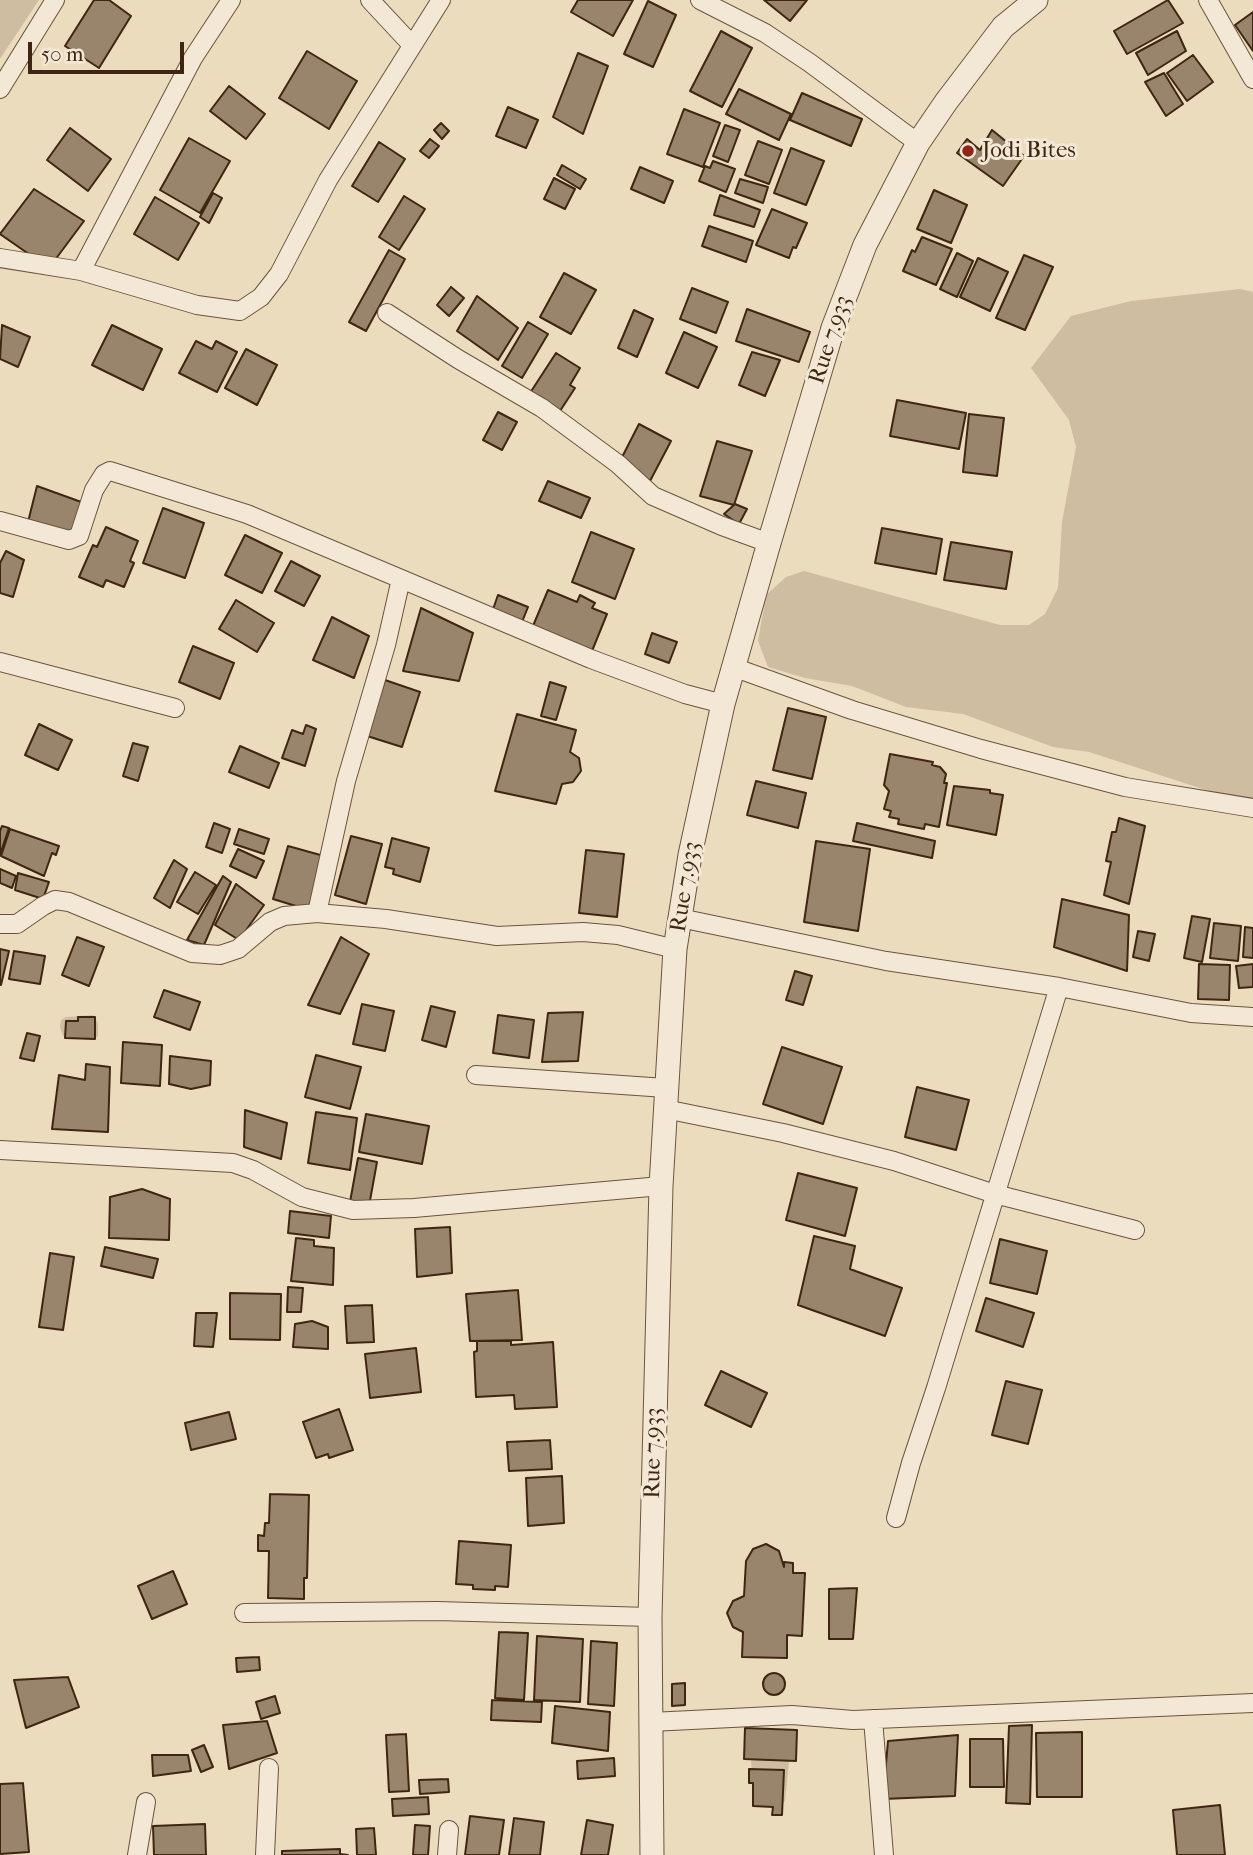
<!DOCTYPE html>
<html>
<head>
<meta charset="utf-8">
<style>
  body { margin:0 }
  #map { position:relative; width:1253px; height:1855px; overflow:hidden; background:#ecdcbe; font-family:"IM FELL French Canon",serif }
  canvas { display:block }
  .scale { position:absolute; left:28px; top:42px; width:156px; height:32px; box-sizing:border-box; border:4px solid #3f2612; border-top:0; padding-left:9px; font-size:21px; line-height:24px; white-space:nowrap; color:#3f2612; -webkit-text-stroke:5px #f3e8d5; paint-order:stroke }
</style>
</head>
<body>
<div id="map">
<canvas width="1253" height="1855"></canvas>
<div class="scale">50 m</div>
</div>
<script>
const g = document.querySelector('canvas').getContext('2d');
g.lineJoin = 'round';
function fillPath(path, color) { g.fillStyle = color; g.fill(path, 'evenodd'); }
const toPath = rows => new Path2D(rows.map(r => 'M' + r).join(''));
function stroke(path, color, width, dash) { g.strokeStyle = color; g.lineWidth = width; g.lineCap = dash ? 'butt' : 'round'; g.setLineDash(dash || []); g.stroke(path); }
function drawText(font, color, halo, rows, align = 'center') {
  g.font = font + ' "IM FELL French Canon",serif'; g.lineWidth = 6; g.setLineDash([]); g.textBaseline = 'middle'; g.strokeStyle = halo; g.fillStyle = color; for (const [text, x, y, turn = 0] of rows) {
    g.save(); g.translate(x, y); g.rotate((+turn || 0) * Math.PI / 180); g.textAlign = isNaN(turn) ? turn : align; if (halo) g.strokeText(text, 0, 0); g.fillText(text, 0, 0); g.restore();
  }
}
const green = toPath([
  [0,0,39,0,0,59],
  [1240,289,1253,292,1253,801,1212,792,1089,752,1053,747,963,714,906,707,852,686,805,678,768,667,758,641,766,595,786,577,804,571,1000,625,1029,625,1045,614,1058,588,1062,522,1076,447,1069,420,1031,368,1071,316,1131,301],
  [93,1015,98,1023,98,1036,93,1040,63,1036,60,1027,61,1020,66,1017],
  [753,1756,786,1757,789,1762,785,1801,779,1808,754,1797,751,1762]
]);
const building = toPath([
  [94,0,109,0,131,16,99,68,65,46,94,0],
  [578,0,633,0,613,36,571,12,578,0],
  [764,0,807,0,790,21,764,0],
  [1168,0,1183,23,1127,54,1114,31,1168,0],
  [648,1,676,15,653,67,624,54,648,1],
  [1253,12,1253,51,1235,25,1253,12],
  [721,31,752,48,722,107,690,91,721,31],
  [1177,31,1186,51,1148,75,1136,53,1177,31],
  [307,51,357,81,329,129,279,98,307,51],
  [578,53,608,66,583,134,553,117,578,53],
  [1193,55,1213,82,1187,101,1167,73,1193,55],
  [1164,73,1183,104,1166,116,1145,82,1164,73],
  [229,86,265,114,246,139,210,111,229,86],
  [739,89,791,114,779,140,726,114,739,89],
  [802,93,862,119,851,146,790,120,802,93],
  [508,107,538,120,526,148,496,136,508,107],
  [684,109,720,123,703,167,667,154,684,109],
  [441,123,449,131,442,139,434,130,441,123],
  [725,125,740,130,728,162,713,156,725,125],
  [70,128,111,159,88,191,47,160,70,128],
  [992,130,1024,156,1003,186,957,153,967,139,980,150,992,130],
  [189,138,230,161,200,213,160,190,189,138],
  [430,139,439,146,429,158,420,151,430,139],
  [758,141,782,150,769,184,745,175,758,141],
  [379,142,405,159,378,202,352,186,379,142],
  [791,148,824,161,806,205,774,193,791,148],
  [713,161,735,169,726,192,699,181,705,166,710,168,713,161],
  [562,165,586,179,580,189,557,175,562,165],
  [640,167,673,181,664,203,631,189,640,167],
  [554,178,575,189,565,209,544,199,554,178],
  [740,179,768,187,763,203,735,193,740,179],
  [34,189,84,221,49,268,0,234,34,189],
  [934,190,967,205,951,243,917,229,934,190],
  [213,193,222,198,209,223,200,217,213,193],
  [720,195,760,210,754,227,714,215,720,195],
  [404,196,425,209,399,250,379,237,404,196],
  [155,197,199,223,178,260,134,234,155,197],
  [772,209,807,223,796,248,793,247,789,258,756,245,772,209],
  [709,226,753,241,746,262,702,246,709,226],
  [922,237,952,249,936,285,903,271,912,250,915,252,922,237],
  [389,250,405,259,366,331,349,322,389,250],
  [957,253,973,261,957,297,940,289,957,253],
  [1024,255,1053,267,1025,330,996,318,1024,255],
  [978,258,1008,272,990,311,960,297,978,258],
  [564,273,596,290,571,334,540,317,564,273],
  [451,287,464,298,449,316,437,305,451,287],
  [692,288,728,302,716,333,680,319,692,288],
  [477,296,518,328,498,360,457,331,477,296],
  [747,309,810,332,799,362,736,341,747,309],
  [634,310,653,319,637,357,618,348,634,310],
  [528,322,548,334,522,378,502,366,528,322],
  [2,325,30,337,18,367,0,359,2,325],
  [112,325,162,349,143,390,92,365,112,325],
  [684,332,717,347,698,388,666,373,684,332],
  [196,341,212,349,216,341,237,352,217,392,179,373,196,341],
  [246,349,277,365,257,405,225,388,246,349],
  [752,352,780,360,765,396,739,385,752,352],
  [556,353,580,368,570,385,575,388,560,411,530,393,556,353],
  [897,400,966,413,959,449,890,436,897,400],
  [498,412,517,422,502,450,483,440,498,412],
  [969,414,1004,418,997,476,963,472,969,414],
  [639,424,671,441,650,481,618,465,639,424],
  [717,441,752,451,734,505,700,496,717,441],
  [548,481,590,498,581,518,539,501,548,481],
  [37,486,84,503,78,528,68,534,28,522,37,486],
  [735,504,747,509,739,524,724,514,735,504],
  [163,508,204,523,185,578,143,563,163,508],
  [106,527,138,541,130,561,134,563,124,587,106,580,103,587,79,577,93,545,97,547,106,527],
  [882,528,942,539,936,574,875,563,882,528],
  [591,532,634,549,615,599,572,582,591,532],
  [245,535,282,553,262,593,225,575,245,535],
  [951,542,1012,552,1006,589,944,580,951,542],
  [6,551,24,560,13,597,0,593,0,563,6,551],
  [291,561,320,576,304,606,275,591,291,561],
  [548,590,577,602,580,595,595,603,592,608,607,614,592,651,533,626,548,590],
  [498,595,528,607,520,627,491,615,498,595],
  [236,600,274,623,257,652,219,629,236,600],
  [421,608,473,633,459,681,403,671,421,608],
  [332,617,369,636,354,678,313,660,332,617],
  [652,633,677,642,669,663,645,654,652,633],
  [193,646,234,663,220,699,179,682,193,646],
  [385,680,420,692,402,747,367,736,385,680],
  [550,682,566,687,556,720,541,716,550,682],
  [788,708,826,717,812,779,773,770,788,708],
  [517,714,576,730,570,752,579,758,581,771,573,782,562,784,556,804,495,791,517,714],
  [39,724,72,740,58,770,25,755,39,724],
  [306,725,316,729,305,766,282,758,292,730,303,734,306,725],
  [133,743,148,747,138,781,123,776,133,743],
  [240,746,279,763,269,788,229,772,240,746],
  [890,754,933,762,932,765,940,767,946,774,944,783,947,783,939,827,925,824,924,829,898,824,899,819,889,817,891,811,884,809,889,791,884,785,890,754],
  [756,781,806,793,798,828,747,815,756,781],
  [954,786,990,790,990,793,1003,795,996,835,947,825,954,786],
  [1119,818,1145,826,1129,904,1104,895,1111,862,1106,861,1112,832,1116,832,1119,818],
  [214,823,230,829,222,853,206,847,214,823],
  [857,823,935,841,932,858,853,841,857,823],
  [2,826,9,828,0,855,0,831,2,826],
  [10,829,59,846,56,855,52,853,44,876,1,856,10,829],
  [239,829,269,839,264,854,234,844,239,829],
  [351,836,382,844,366,904,335,895,351,836],
  [392,838,429,848,420,882,393,874,394,869,385,867,392,838],
  [816,841,870,849,858,931,804,922,816,841],
  [288,846,324,856,309,910,273,899,288,846],
  [238,849,264,861,256,878,230,866,238,849],
  [586,850,624,854,617,917,579,913,586,850],
  [174,860,187,869,170,908,154,898,174,860],
  [0,869,16,876,12,888,0,883,0,869],
  [195,872,216,885,198,914,177,902,195,872],
  [18,873,49,882,43,899,15,890,18,873],
  [223,876,231,882,204,945,187,940,223,876],
  [236,884,264,905,239,940,215,925,236,884],
  [1062,899,1129,915,1127,971,1054,947,1062,899],
  [1192,916,1210,919,1202,962,1184,958,1192,916],
  [1214,923,1241,926,1238,961,1210,958,1214,923],
  [1245,927,1253,928,1253,958,1243,957,1245,927],
  [1138,931,1155,934,1149,961,1133,957,1138,931],
  [77,937,104,947,89,986,62,975,77,937],
  [341,937,369,954,340,1014,308,1005,341,937],
  [0,949,9,951,1,985,0,984,0,949],
  [14,951,45,956,40,984,9,979,14,951],
  [1199,964,1230,965,1229,1000,1198,999,1199,964],
  [1253,964,1253,987,1239,988,1236,966,1253,964],
  [795,971,812,976,803,1005,786,1000,795,971],
  [164,990,200,1002,190,1030,154,1017,164,990],
  [362,1004,394,1011,385,1051,353,1044,362,1004],
  [431,1006,455,1012,446,1047,422,1040,431,1006],
  [583,1012,578,1061,542,1062,548,1013,583,1012],
  [498,1015,534,1020,529,1058,493,1053,498,1015],
  [78,1017,95,1017,95,1039,65,1038,66,1021,78,1021,78,1017],
  [27,1033,40,1036,34,1061,20,1058,27,1033],
  [123,1042,162,1045,160,1086,121,1083,123,1042],
  [782,1047,842,1067,823,1124,763,1104,782,1047],
  [316,1055,361,1067,350,1109,305,1097,316,1055],
  [170,1056,211,1061,210,1085,191,1089,169,1084,170,1056],
  [86,1064,110,1067,108,1132,52,1129,59,1075,85,1080,86,1064],
  [917,1087,969,1100,956,1150,905,1137,917,1087],
  [245,1110,287,1123,281,1159,244,1147,245,1110],
  [316,1112,357,1118,350,1170,308,1163,316,1112],
  [366,1114,429,1126,422,1164,359,1152,366,1114],
  [358,1158,377,1162,369,1206,350,1202,358,1158],
  [798,1173,857,1188,845,1236,786,1220,798,1173],
  [142,1189,170,1199,169,1240,109,1238,110,1197,142,1189],
  [290,1211,331,1216,329,1238,288,1233,290,1211],
  [450,1227,452,1273,417,1277,415,1229,450,1227],
  [814,1236,855,1246,850,1269,902,1288,885,1336,798,1305,814,1236],
  [296,1238,314,1240,314,1246,334,1248,333,1285,291,1281,296,1238],
  [1000,1239,1047,1251,1037,1294,990,1283,1000,1239],
  [105,1247,158,1259,153,1278,101,1266,105,1247],
  [50,1253,74,1257,63,1330,39,1327,50,1253],
  [288,1287,303,1288,301,1312,287,1312,288,1287],
  [518,1290,522,1340,470,1341,466,1294,518,1290],
  [230,1293,281,1294,280,1340,230,1339,230,1293],
  [986,1298,1034,1313,1023,1347,976,1331,986,1298],
  [372,1305,374,1342,347,1343,345,1306,372,1305],
  [196,1313,217,1313,213,1347,194,1346,196,1313],
  [312,1321,328,1327,328,1349,293,1347,295,1324,312,1321],
  [477,1341,511,1341,511,1345,553,1342,557,1407,515,1409,514,1395,476,1397,474,1352,477,1351,477,1341],
  [416,1348,421,1392,370,1398,365,1354,416,1348],
  [721,1371,767,1393,751,1427,705,1405,721,1371],
  [1006,1381,1042,1390,1028,1444,992,1435,1006,1381],
  [339,1409,353,1450,329,1458,328,1454,316,1458,303,1422,339,1409],
  [229,1412,236,1439,191,1450,185,1423,229,1412],
  [550,1440,552,1469,509,1471,507,1442,550,1440],
  [562,1476,564,1523,528,1526,526,1478,562,1476],
  [270,1494,309,1495,307,1578,304,1578,304,1599,268,1598,269,1551,258,1551,258,1535,264,1536,265,1523,269,1523,270,1494],
  [459,1541,511,1545,508,1587,495,1586,495,1590,473,1589,473,1585,456,1584,459,1541],
  [766,1544,779,1551,784,1567,784,1562,793,1563,793,1573,805,1573,802,1636,787,1635,787,1658,742,1657,743,1632,733,1627,727,1613,733,1601,744,1596,746,1561,753,1549,766,1544],
  [173,1571,187,1604,152,1619,138,1586,173,1571],
  [857,1588,853,1639,829,1639,829,1589,857,1588],
  [499,1632,528,1633,524,1700,495,1698,499,1632],
  [537,1636,583,1639,580,1702,534,1700,537,1636],
  [591,1641,617,1643,614,1706,588,1704,591,1641],
  [259,1657,260,1670,237,1672,236,1658,259,1657],
  '763 1684a11 11 0 1 1 22 0a11 11 0 1 1-22 0Z',
  [68,1677,79,1707,26,1728,14,1680,68,1677],
  [685,1683,685,1705,672,1706,672,1684,685,1683],
  [275,1696,280,1713,261,1719,256,1702,275,1696],
  [492,1700,542,1702,541,1722,491,1720,492,1700],
  [555,1706,610,1712,608,1751,552,1743,555,1706],
  [267,1721,277,1753,229,1769,223,1725,267,1721],
  [1032,1725,1030,1804,1006,1803,1009,1726,1032,1725],
  [745,1728,797,1730,796,1761,744,1759,745,1728],
  [1082,1732,1082,1797,1037,1797,1036,1733,1082,1732],
  [406,1734,409,1791,389,1792,386,1735,406,1734],
  [958,1735,955,1796,883,1799,888,1741,958,1735],
  [970,1739,1003,1739,1004,1787,970,1787,970,1739],
  [204,1745,213,1767,201,1772,192,1750,204,1745],
  [152,1755,188,1755,191,1771,153,1776,152,1755],
  [614,1758,615,1776,578,1779,577,1761,614,1758],
  [749,1769,784,1770,782,1815,772,1815,773,1807,753,1806,753,1783,749,1783,749,1769],
  [448,1779,449,1792,420,1794,419,1780,448,1779],
  [23,1783,29,1852,0,1854,0,1784,23,1783],
  [428,1797,429,1814,393,1816,392,1799,428,1797],
  [1220,1805,1225,1855,1177,1855,1173,1810,1220,1805],
  [470,1816,504,1820,499,1855,465,1855,470,1816],
  [514,1818,544,1822,540,1855,509,1855,514,1818],
  [587,1820,613,1825,608,1855,581,1855,587,1820],
  [205,1824,206,1855,154,1855,153,1826,205,1824],
  [415,1825,430,1826,428,1855,413,1855,415,1825],
  [374,1828,376,1855,357,1855,356,1829,374,1828],
  [340,1849,340,1854,348,1855,282,1855,282,1851,340,1849]
]);
const minor = toPath([
  [370,0,411,44],
  [700,0,765,33,810,63,918,143],
  [1208,0,1253,79],
  [0,89,55,0],
  [0,258,81,271,197,305,240,311,261,297,279,274,328,180,441,0],
  [81,271,193,58,231,0],
  [387,313,458,359,542,408,618,464,653,496,722,526,769,543],
  [0,521,69,540,79,536,94,490,104,474,110,471,247,514,591,659,685,694,723,704],
  [0,662,175,708],
  [733,667,852,710,981,749,1125,787,1253,808],
  [317,913,346,781,386,645,401,579],
  [680,918,886,961,1059,987,1191,1013,1253,1017],
  [0,924,17,924,43,906,55,900,69,902,192,953,220,955,238,949,270,922,284,916,317,913,386,919,497,936,583,932,618,935,675,949],
  [476,1075,666,1088],
  [665,1109,783,1133,894,1161,995,1194,1135,1230],
  [0,1150,233,1163,253,1170,302,1197,353,1210,414,1208,661,1186],
  [896,1518,911,1463,936,1388,1059,987],
  [244,1613,437,1611,650,1617],
  [873,1719,884,1855],
  [651,1722,792,1715,853,1720,1253,1703],
  [137,1855,146,1802],
  [265,1855,269,1768],
  [447,1855,449,1830]
]);
const tertiary = toPath([
  [652,1855,650,1617,661,1186,675,949,690,855,723,704,769,543,833,328,865,245,918,143,946,102,1003,27,1036,0]
]);
const markers = [
  [968,151,7,"#8f2418"]
];
const poiNames = [
  ["Jodi Bites",982,151]
];
const streetNames = [
  ["Rue 7.933",831,340,-72],
  ["Rue 7.933",686,887,-81],
  ["Rue 7.933",654,1453,-89]
];
fillPath(green, '#cfbda1');
fillPath(building, '#99856b');
stroke(building, '#3f2612', 2);
stroke(minor, '#6a543d', 20);
stroke(tertiary, '#6a543d', 25);
stroke(minor, '#f3e8d5', 18);
stroke(tertiary, '#f3e8d5', 23);
for (const [x, y, r, color] of markers) { const dot = new Path2D(); dot.arc(x, y, r, 0, 2 * Math.PI); g.fillStyle = color; g.fill(dot); stroke(dot, '#f3e8d5', 2.5); }
drawText('23px', '#3f2612', '#f3e8d5', poiNames, 'left');
drawText('23px', '#3f2612', '#f3e8d5', streetNames);
</script>
</body>
</html>
